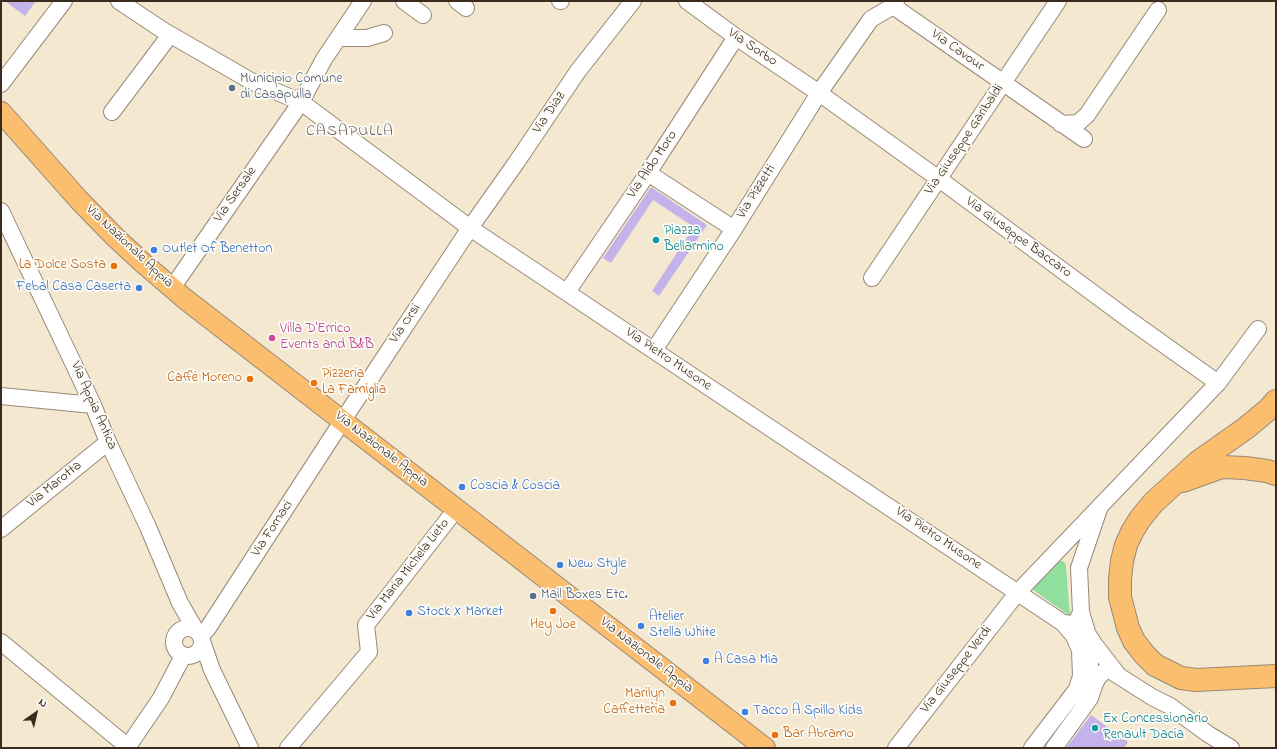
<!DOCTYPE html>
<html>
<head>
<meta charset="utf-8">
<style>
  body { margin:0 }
  #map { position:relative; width:1277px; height:749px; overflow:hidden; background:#f4e8d0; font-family:"Indie Flower",sans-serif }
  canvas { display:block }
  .frame { position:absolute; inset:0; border:2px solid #3b2a1e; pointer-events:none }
  .north { position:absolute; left:16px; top:693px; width:40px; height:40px; -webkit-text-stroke:3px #fdfcf7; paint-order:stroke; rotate:34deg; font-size:11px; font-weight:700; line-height:16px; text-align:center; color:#3b2a1e }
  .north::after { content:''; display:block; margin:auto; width:14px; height:18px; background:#3b2a1e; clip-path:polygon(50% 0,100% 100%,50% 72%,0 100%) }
</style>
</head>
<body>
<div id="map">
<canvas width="1277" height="749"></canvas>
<div class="frame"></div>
<div class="north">N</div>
</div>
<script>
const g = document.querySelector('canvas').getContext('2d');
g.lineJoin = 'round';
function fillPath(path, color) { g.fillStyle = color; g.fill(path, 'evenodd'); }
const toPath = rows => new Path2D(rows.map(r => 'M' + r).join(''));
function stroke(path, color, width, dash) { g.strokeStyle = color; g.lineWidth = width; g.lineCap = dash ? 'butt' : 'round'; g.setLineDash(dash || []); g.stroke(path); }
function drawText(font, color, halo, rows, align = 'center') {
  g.font = font + ' "Indie Flower",sans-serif'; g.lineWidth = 3.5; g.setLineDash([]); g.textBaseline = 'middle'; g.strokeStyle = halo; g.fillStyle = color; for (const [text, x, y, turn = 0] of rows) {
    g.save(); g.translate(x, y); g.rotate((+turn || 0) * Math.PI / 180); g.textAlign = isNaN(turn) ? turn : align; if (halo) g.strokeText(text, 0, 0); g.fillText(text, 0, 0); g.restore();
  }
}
const green = toPath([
  [1059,561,1063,561,1065,563,1066,566,1070,616,1033,590,1032,588]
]);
const building = toPath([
  [5,1,36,1,25,16],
  [651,187,707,225,659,296,652,291,694,227,653,200,611,263,603,258],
  [1091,715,1128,742,1124,748,1066,748]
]);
const minor = toPath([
  [119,1,164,31,251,81,301,102,470,228,1063,623,1072,624,1077,621,1081,612,1079,568,1100,506],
  [404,1,423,15],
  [457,1,466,8],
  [560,1,561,1],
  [687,1,736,37,819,93,939,179,1128,319,1218,383],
  [893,6,1084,139],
  [338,38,367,38,384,33],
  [1,84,64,1],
  [112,112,170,35],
  [1061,124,1078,123,1087,115,1158,10],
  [648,173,734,229],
  [1,211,93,405,108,442,148,527,180,603,195,629],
  [872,278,1058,1],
  [172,288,301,102,324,59,363,1],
  [567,292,648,173,736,37],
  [654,350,734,229,819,93,871,19,893,6,896,1],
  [1,396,93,405],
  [1,529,108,442],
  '174 642a14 14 0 1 1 28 0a14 14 0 1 1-28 0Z',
  [201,636,208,628,343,420,470,228,516,163,578,71,633,1],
  [1089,636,1094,644,1118,675],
  [202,641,212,670,250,748],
  [1,642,128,747],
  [1090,698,1095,683,1099,676,1105,671,1111,671,1152,697,1170,706,1208,734,1231,748],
  [127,748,161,698,183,656],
  [288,748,369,652,366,625,457,508],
  [896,748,1018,592,1218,383,1258,329],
  [1032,748,1077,689,1081,676,1080,650,1074,636,1063,623],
  [1054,748,1090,698,1090,653,1087,632,1081,612]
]);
const major = toPath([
  [1,112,79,200,115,237,143,263,185,299,765,748]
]);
const highway = toPath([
  [1276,401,1269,409,1246,428,1198,462,1153,503,1140,519,1132,532,1126,545,1122,561,1120,579,1120,597,1128,628,1134,641,1144,654,1155,665,1181,678,1196,680,1276,676],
  [1183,481,1222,467,1245,468,1267,471,1276,474]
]);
const markers = [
  [232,88,4,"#5c6f8a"],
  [656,240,4,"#0f9aa8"],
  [154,250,4,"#3f7fe0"],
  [114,266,4,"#e8710a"],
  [139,288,4,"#3f7fe0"],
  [272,338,4,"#d1479c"],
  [250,379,4,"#e8710a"],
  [314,383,4,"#e8710a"],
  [462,487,4,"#3f7fe0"],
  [560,565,4,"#3f7fe0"],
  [533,596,4,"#5c6f8a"],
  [553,611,4,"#e8710a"],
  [409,613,4,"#3f7fe0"],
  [641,626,4,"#3f7fe0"],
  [706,661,4,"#3f7fe0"],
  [673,703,4,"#e8710a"],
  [745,712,4,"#3f7fe0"],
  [1095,728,4,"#0f9aa8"],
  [775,735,4,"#e8710a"]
];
const streetNames = [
  ["Via Sorbo",752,48,34],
  ["Via Cavour",957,51,35],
  ["Via Diaz",550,113,-56],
  ["Via Giuseppe Garibaldi",965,140,-56],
  ["Via Aldo Moro",653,165,-56],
  ["Via Pizzetti",757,192,-58],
  ["Via Sersale",236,195,-55],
  ["Via Giuseppe Baccaro",1018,238,36],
  ["Via Nazionale Appia",129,247,43],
  ["Via Orsi",406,324,-56],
  ["Via Pietro Musone",668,360,34],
  ["Via Appia Antica",93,406,66],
  ["Via Nazionale Appia",381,450,38],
  ["Via Marotta",55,485,-39],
  ["Via Fornaci",273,529,-57],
  ["Via Pietro Musone",938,539,34],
  ["Via Maria Michela Lieto",409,570,-52],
  ["Via Nazionale Appia",646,656,38],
  ["Via Giuseppe Verdi",957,670,-52]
];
const serviceNames = [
  ["Municipio Comune",240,80],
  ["di Casapulla",240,96],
  ["Mail Boxes Etc.",541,596]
];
const cultureNames = [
  ["Piazza",664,232],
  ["Bellarmino",664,248],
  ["Ex Concessionario",1103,720],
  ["Renault Dacia",1103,736]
];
const shopNames = [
  ["Outlet Of Benetton",162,250],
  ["Febal Casa Caserta",131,288,"right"],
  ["Coscia & Coscia",470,487],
  ["New Style",568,565],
  ["Stock X Market",417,613],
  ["Atelier",649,618],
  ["Stella White",649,634],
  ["A Casa Mia",714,661],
  ["Tacco A Spillo Kids",753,712]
];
const foodNames = [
  ["La Dolce Sosta",106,266],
  ["Pizzeria",322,375,"left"],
  ["La Famiglia",322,391,"left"],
  ["Caffè Moreno",242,379],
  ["Hey Joe",553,626,"center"],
  ["Marilyn",665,695],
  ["Caffetteria",665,711],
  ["Bar Abramo",783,735,"left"]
];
const hotelNames = [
  ["Villa D'Errico",280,330],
  ["Events and B&B",280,346]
];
const quarterNames = [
  ["CASAPULLA",350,132]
];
fillPath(green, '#91df9e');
fillPath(building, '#c4b3ea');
stroke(minor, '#988977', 18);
stroke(major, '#988977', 22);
stroke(highway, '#988977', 24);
stroke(minor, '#fff', 16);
stroke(major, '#fabe6e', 20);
stroke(highway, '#fabe6e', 22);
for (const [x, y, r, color] of markers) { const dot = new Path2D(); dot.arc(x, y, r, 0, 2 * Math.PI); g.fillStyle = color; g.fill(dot); stroke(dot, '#fdfcf7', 1.5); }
drawText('14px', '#3b2a1e', '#fdfcf7', streetNames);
drawText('14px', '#4e5e75', '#fdfcf7', serviceNames, 'left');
drawText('14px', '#0d838f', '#fdfcf7', cultureNames, 'left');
drawText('14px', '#366cbe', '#fdfcf7', shopNames, 'left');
drawText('14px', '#c56008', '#fdfcf7', foodNames, 'right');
drawText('14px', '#b23c85', '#fdfcf7', hotelNames, 'left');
g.letterSpacing = '1px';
drawText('16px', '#6b5a65', '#fdfcf7', quarterNames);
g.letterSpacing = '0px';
</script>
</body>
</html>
